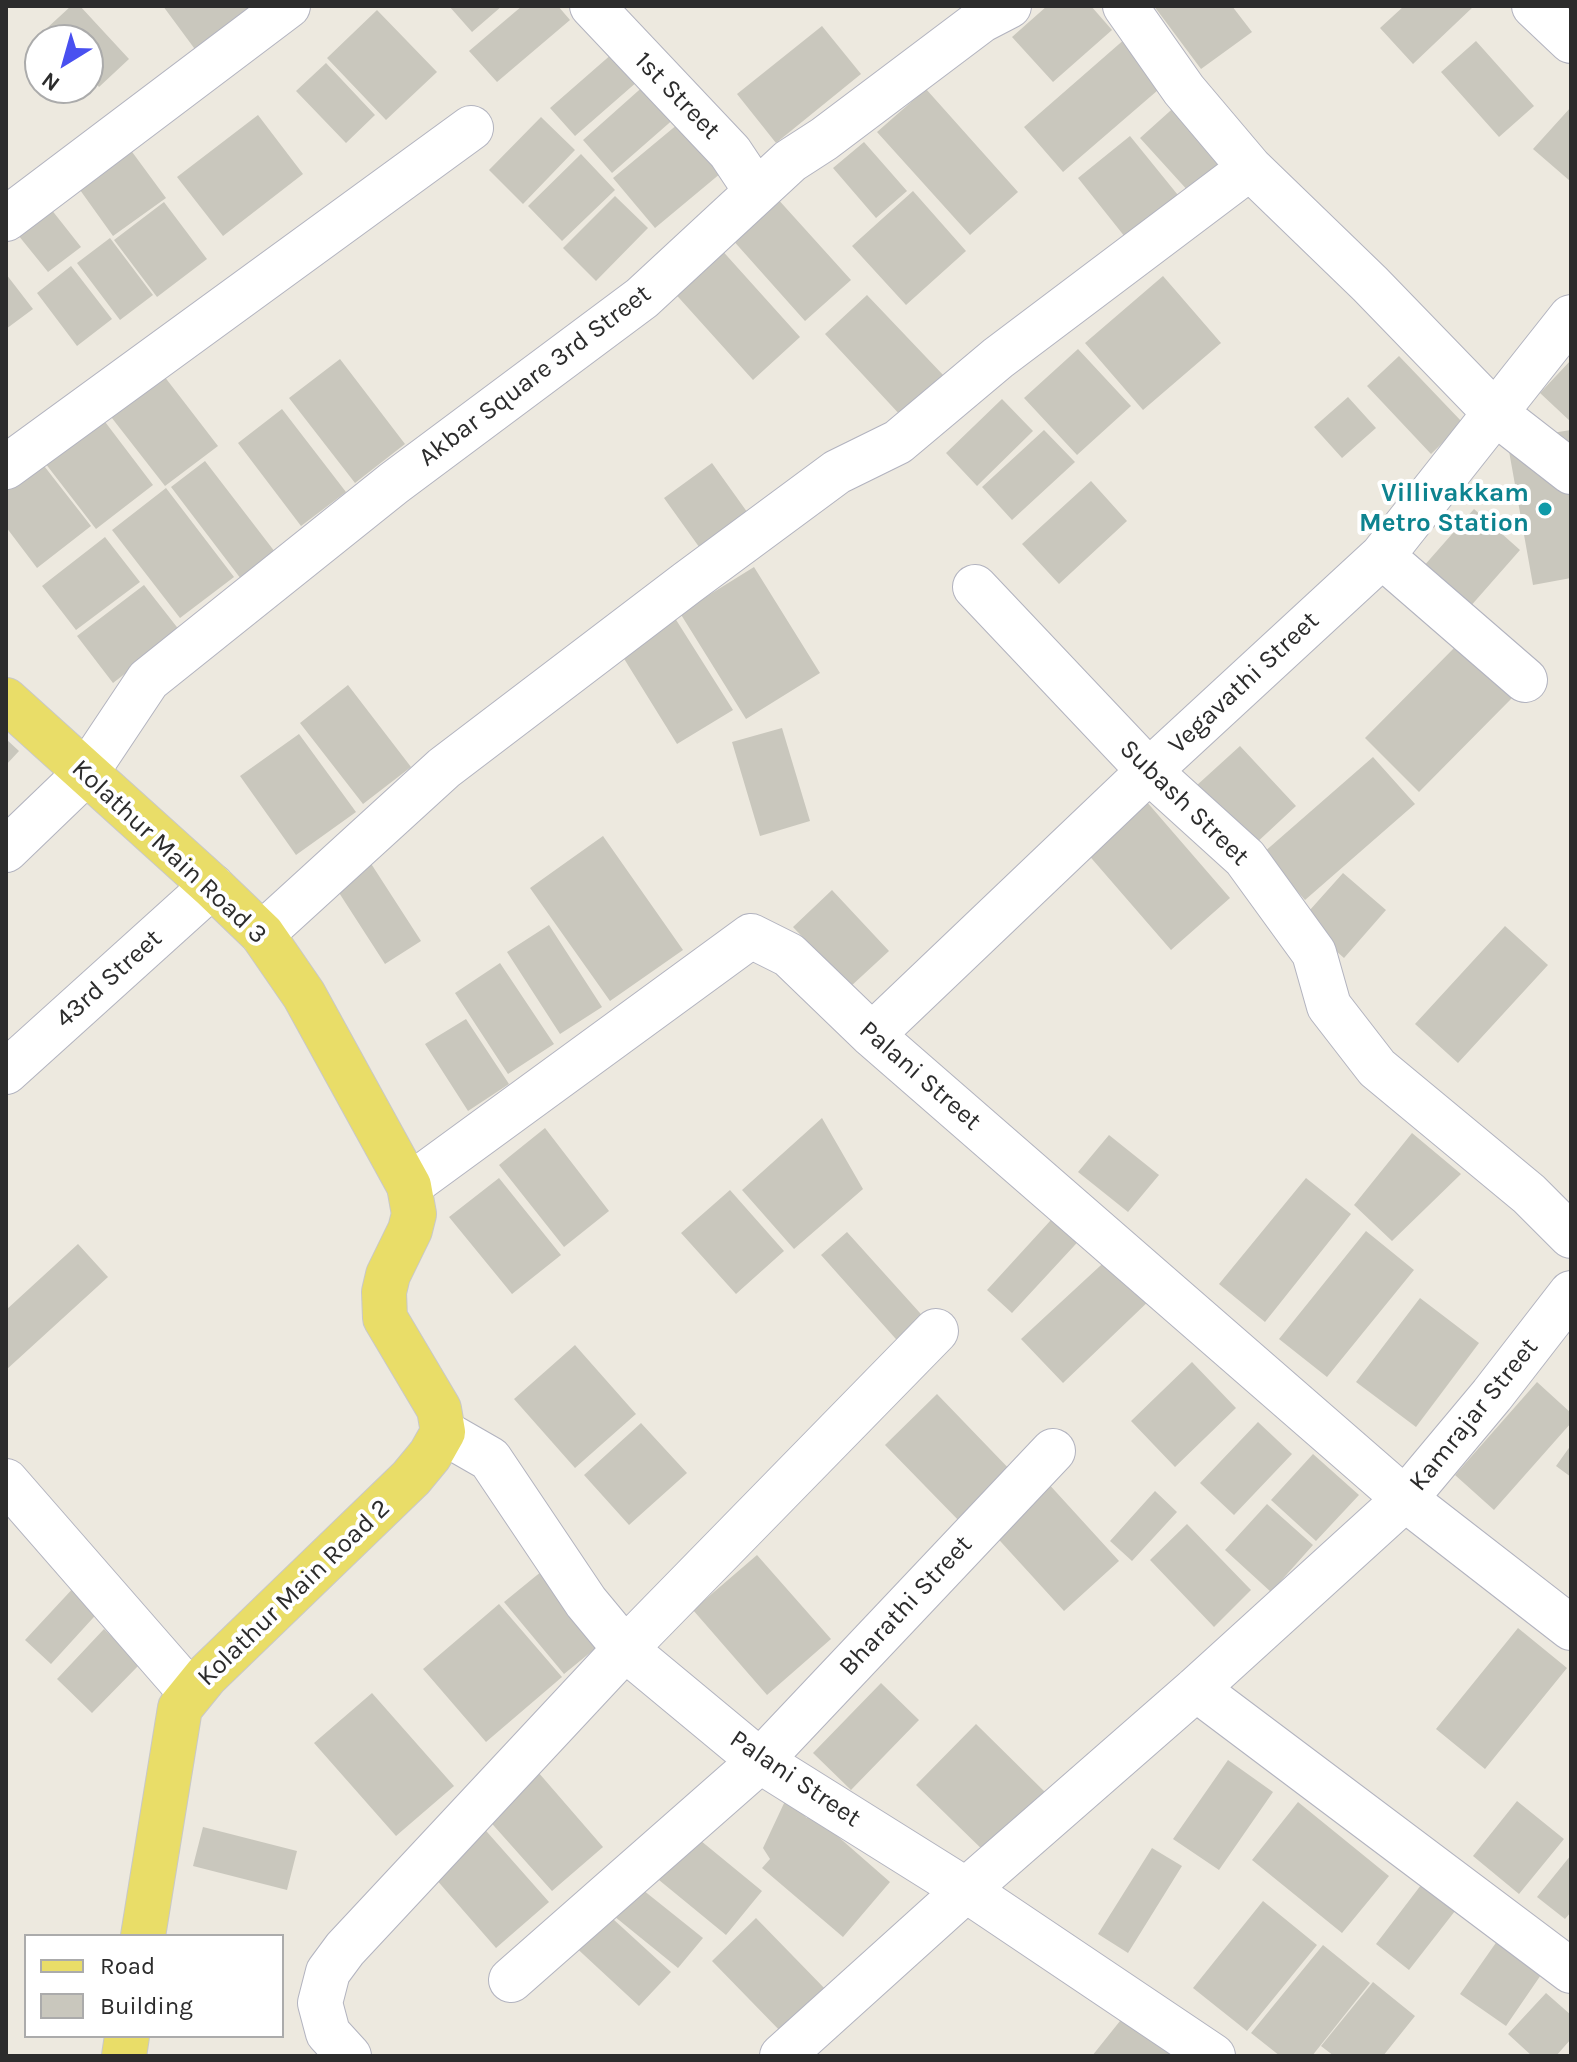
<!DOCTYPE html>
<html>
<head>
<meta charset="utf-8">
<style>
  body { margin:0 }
  #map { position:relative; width:1577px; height:2062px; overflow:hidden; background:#ede9df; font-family:Karla,sans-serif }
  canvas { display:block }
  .frame { position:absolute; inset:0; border:8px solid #2c2c2c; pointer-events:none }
  .legend { position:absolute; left:24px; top:1934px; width:260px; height:104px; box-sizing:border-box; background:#fff; border:2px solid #ababab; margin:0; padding:10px 14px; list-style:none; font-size:24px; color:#2c2c2c }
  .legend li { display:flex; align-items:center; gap:16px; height:40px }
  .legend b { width:40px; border:2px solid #ababab }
  .north { position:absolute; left:24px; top:24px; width:80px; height:80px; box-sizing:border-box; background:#fff; border:2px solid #ababab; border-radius:50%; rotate:217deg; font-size:22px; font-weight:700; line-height:32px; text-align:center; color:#2c2c2c }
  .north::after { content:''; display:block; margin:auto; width:28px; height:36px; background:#4950f0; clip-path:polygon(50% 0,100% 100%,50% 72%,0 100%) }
</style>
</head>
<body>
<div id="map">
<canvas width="1577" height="2062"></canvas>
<div class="frame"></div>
<ul class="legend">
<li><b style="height:10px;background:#e9dd68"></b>Road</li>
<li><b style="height:22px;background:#c9c7bd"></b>Building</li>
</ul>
<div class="north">N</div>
</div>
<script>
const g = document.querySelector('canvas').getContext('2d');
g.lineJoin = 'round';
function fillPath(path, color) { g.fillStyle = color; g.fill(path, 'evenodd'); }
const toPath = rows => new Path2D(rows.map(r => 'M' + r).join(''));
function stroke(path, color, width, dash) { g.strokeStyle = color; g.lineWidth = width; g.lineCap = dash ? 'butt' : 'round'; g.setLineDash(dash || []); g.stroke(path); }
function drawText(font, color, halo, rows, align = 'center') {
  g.font = font + ' Karla,sans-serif'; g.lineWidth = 8; g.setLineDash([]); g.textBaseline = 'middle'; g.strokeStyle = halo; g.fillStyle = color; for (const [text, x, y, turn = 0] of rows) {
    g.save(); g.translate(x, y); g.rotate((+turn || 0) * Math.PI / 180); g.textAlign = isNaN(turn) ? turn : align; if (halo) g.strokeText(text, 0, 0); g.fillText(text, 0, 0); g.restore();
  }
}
const building = toPath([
  [71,6,80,6,129,59,99,87,88,75,88,40,56,40,46,29],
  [163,6,258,6,197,52],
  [449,6,502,6,472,32],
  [522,6,558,6,570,20,497,82,469,51],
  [1047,6,1091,6,1112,30,1053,82,1012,37],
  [1154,6,1232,6,1252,32,1201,69],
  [1404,6,1474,6,1413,64,1380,28],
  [377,10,437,72,386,120,327,58],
  [822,26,861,74,776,143,737,94],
  [1126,38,1165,84,1063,172,1024,127],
  [1476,41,1534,106,1499,137,1441,72],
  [613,53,638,81,575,136,550,108],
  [326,63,375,115,346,143,296,91],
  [647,83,676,117,612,173,583,140],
  [926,89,1018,192,970,235,877,132],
  [1179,103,1229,159,1190,193,1140,138],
  [1571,107,1571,180,1570,181,1533,149],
  [258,115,303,174,223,236,177,177],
  [541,117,575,150,523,204,489,170],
  [678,124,721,173,655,228,613,178],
  [1130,136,1186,205,1133,247,1078,178],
  [864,142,907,191,876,218,833,168],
  [127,145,166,198,113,236,75,183],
  [581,154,615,190,562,241,528,206],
  [913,191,966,251,906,305,852,246],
  [615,196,648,228,596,281,563,248],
  [776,197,851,280,805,321,731,238],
  [164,202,207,259,157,297,114,240],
  [47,204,81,247,48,272,14,230],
  [110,238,153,295,120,320,77,263],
  [719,247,800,337,753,380,671,289],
  [71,266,112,319,77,346,37,293],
  [6,274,33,309,6,329],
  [1163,276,1221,343,1143,410,1085,343],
  [867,295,945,377,902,417,825,334],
  [1078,349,1131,406,1077,455,1024,398],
  [1399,356,1463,423,1431,454,1367,386],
  [340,359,405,444,355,483,289,398],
  [1571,360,1571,422,1540,393],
  [154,363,218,446,165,486,101,404],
  [1348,397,1376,428,1342,458,1314,427],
  [1002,399,1033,431,977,486,946,453],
  [93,406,153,485,96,529,35,450],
  [282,409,346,492,301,526,238,443],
  [1044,430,1075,462,1012,520,982,487],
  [1571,430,1571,578,1533,585,1507,440],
  [34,453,91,526,37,568,6,527,6,474],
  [205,461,275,552,241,579,171,487],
  [712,463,750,516,702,551,664,498],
  [1091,481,1127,521,1059,584,1022,544],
  [166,488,234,577,180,618,112,530],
  [1474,509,1520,550,1469,608,1423,567],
  [105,537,140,582,76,630,42,586],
  [754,567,820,673,746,719,680,613],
  [144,585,180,631,113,683,77,636],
  [673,615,733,710,677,744,618,649],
  [1457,645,1512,698,1419,792,1365,738],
  [348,685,411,767,363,804,300,723],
  [782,728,810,821,760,836,732,742],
  [299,734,356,812,296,855,240,776],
  [6,739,19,751,6,765],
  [1240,746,1296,806,1253,846,1196,786],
  [1373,757,1415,804,1305,900,1263,853],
  [1146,801,1230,898,1171,950,1086,852],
  [603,836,683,950,610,1001,530,888],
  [370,862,421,941,385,964,334,885],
  [1343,873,1386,910,1344,958,1301,920],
  [832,890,889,951,850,987,793,927],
  [549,925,602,1007,560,1034,507,952],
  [1505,926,1548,965,1458,1063,1415,1024],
  [500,963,554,1044,508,1074,455,993],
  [466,1019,509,1084,468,1111,425,1044],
  [822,1118,863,1189,794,1249,742,1190],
  [545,1128,609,1211,564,1247,499,1165],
  [1412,1133,1461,1174,1392,1241,1354,1205],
  [1109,1135,1159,1175,1128,1212,1078,1172],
  [499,1178,561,1255,512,1294,449,1217],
  [1306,1178,1351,1214,1265,1322,1219,1284],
  [730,1190,784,1251,736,1294,681,1233],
  [1061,1209,1086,1233,1012,1313,987,1290],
  [1366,1231,1414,1270,1327,1377,1279,1339],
  [847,1232,929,1323,903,1347,821,1255],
  [78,1244,108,1277,6,1370,6,1310],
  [1113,1254,1153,1297,1063,1383,1021,1339],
  [1420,1298,1479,1343,1416,1427,1356,1382],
  [575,1345,636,1414,575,1468,514,1399],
  [1192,1362,1236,1408,1175,1467,1131,1421],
  [1537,1382,1571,1413,1571,1423,1494,1510,1455,1475],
  [937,1394,1016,1476,964,1526,885,1445],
  [1258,1422,1292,1454,1234,1515,1200,1483],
  [641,1423,687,1473,629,1525,584,1475],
  [1571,1445,1571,1477,1556,1466],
  [1313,1454,1359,1495,1316,1541,1271,1500],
  [1046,1481,1119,1561,1064,1611,991,1531],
  [1155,1491,1177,1512,1132,1561,1110,1541],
  [1267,1504,1313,1545,1271,1592,1225,1550],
  [1187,1524,1251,1590,1214,1627,1150,1560],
  [757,1555,831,1639,767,1695,693,1610],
  [542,1571,602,1643,564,1674,504,1602],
  [77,1584,103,1607,51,1664,25,1640],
  [499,1604,562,1677,486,1742,423,1669],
  [1518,1628,1567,1668,1485,1769,1436,1729],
  [104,1629,140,1664,92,1713,57,1679],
  [881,1683,919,1720,851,1790,813,1753],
  [372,1693,454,1786,396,1836,314,1743],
  [976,1724,1048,1795,989,1856,916,1785],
  [1228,1760,1273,1792,1219,1870,1173,1839],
  [538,1772,603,1847,552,1891,486,1817],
  [786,1799,807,1818,811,1813,890,1882,843,1937,762,1868,770,1859,763,1848],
  [1517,1801,1564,1839,1519,1894,1473,1856],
  [1298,1802,1389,1876,1342,1933,1252,1860],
  [480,1824,549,1902,496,1948,428,1870],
  [203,1827,297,1851,287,1890,193,1866],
  [695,1836,762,1891,726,1935,659,1880],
  [1152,1848,1182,1866,1128,1953,1098,1934],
  [1571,1855,1571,1912,1565,1919,1537,1897],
  [633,1882,703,1938,678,1968,609,1912],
  [1421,1885,1455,1911,1409,1970,1376,1944],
  [1263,1901,1317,1945,1247,2031,1193,1988],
  [601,1908,671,1972,639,2006,570,1942],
  [756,1918,829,1993,785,2036,712,1961],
  [1500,1937,1545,1969,1506,2026,1460,1994],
  [1323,1945,1370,1983,1312,2056,1280,2056,1251,2033],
  [1373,1982,1415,2016,1383,2056,1334,2056,1321,2046],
  [1546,1993,1571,2015,1571,2039,1556,2056,1532,2056,1508,2034],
  [1124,2016,1174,2056,1092,2056]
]);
const minor = toPath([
  [592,6,730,152,756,191],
  [1125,6,1184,90,1250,168,1370,284,1494,412,1571,472],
  [1534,6,1571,41],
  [6,219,288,6],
  [6,467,471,128],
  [1382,556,1525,680],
  [975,587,1149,771,1245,858,1314,953,1329,1006,1377,1068,1529,1194,1571,1236],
  [6,850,86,773,148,680,394,483,642,298,790,161,824,139,982,20,1009,6],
  [262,934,444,768,687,583,837,472,898,442,998,358,1250,168],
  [872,1035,1149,771,1382,556,1571,317],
  [6,1072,212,886],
  [409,1186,751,936,789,955,872,1035,1405,1499,1571,1628],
  [443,1432,490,1459,586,1602,625,1649,760,1761,966,1890,1213,2056],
  [6,1481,191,1693],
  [1196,1689,1571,1971],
  [511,1980,760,1761,1053,1451],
  [349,2056,328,2033,320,2003,328,1972,345,1949,625,1649,936,1331],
  [782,2056,966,1890,1196,1689,1405,1499,1492,1395,1571,1293]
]);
const major = toPath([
  [6,700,212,886,262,934,304,995,409,1186,414,1214,410,1230,388,1275,384,1292,385,1318,439,1409,443,1432,430,1455,411,1478,206,1676,180,1708,143,1936],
  [124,2056,127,2036]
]);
const markers = [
  [1545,509,8,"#0f9aa8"]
];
const streetNames = [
  ["1st Street",677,96,46],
  ["Akbar Square 3rd Street",535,376,-37],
  ["Vegavathi Street",1244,683,-43],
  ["Subash Street",1184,803,44],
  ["Kolathur Main Road 3",169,852,43],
  ["43rd Street",109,979,-42],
  ["Palani Street",920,1076,41],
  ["Kamrajar Street",1474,1415,-51],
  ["Kolathur Main Road 2",294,1593,-44],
  ["Bharathi Street",906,1606,-47],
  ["Palani Street",795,1779,34]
];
const cultureNames = [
  ["Villivakkam",1529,494],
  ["Metro Station",1529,524]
];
fillPath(building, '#c9c7bd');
stroke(minor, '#b2b3bf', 46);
stroke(major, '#c8c8c8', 46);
stroke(minor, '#fff', 44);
stroke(major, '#e9dd68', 44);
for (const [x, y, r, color] of markers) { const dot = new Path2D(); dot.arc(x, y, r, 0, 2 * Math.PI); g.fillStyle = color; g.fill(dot); stroke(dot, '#fff', 3); }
drawText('26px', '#2c2c2c', '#fff', streetNames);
drawText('bold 26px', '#0d838f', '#fff', cultureNames, 'right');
</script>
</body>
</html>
